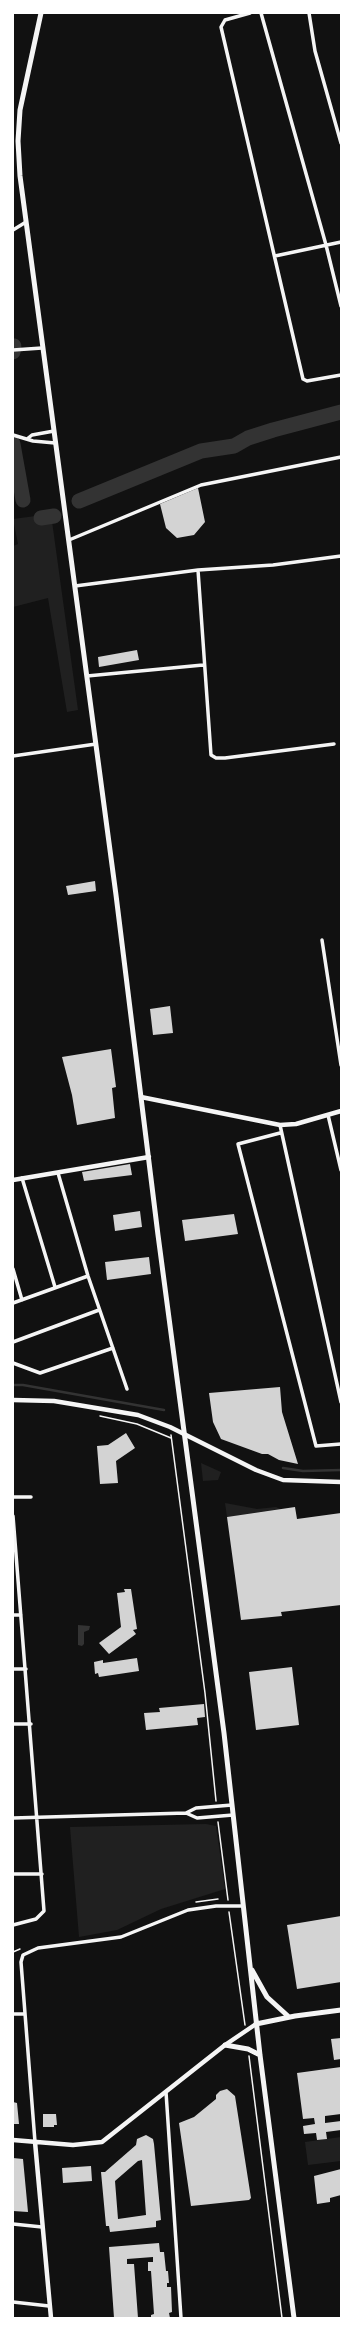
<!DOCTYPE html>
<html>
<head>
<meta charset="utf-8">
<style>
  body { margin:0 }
  #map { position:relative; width:354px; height:2331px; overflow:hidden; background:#111; font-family:Poppins,sans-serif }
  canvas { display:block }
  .frame { position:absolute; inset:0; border:14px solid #fff; pointer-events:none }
</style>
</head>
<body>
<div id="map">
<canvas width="354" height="2331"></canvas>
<div class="frame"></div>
</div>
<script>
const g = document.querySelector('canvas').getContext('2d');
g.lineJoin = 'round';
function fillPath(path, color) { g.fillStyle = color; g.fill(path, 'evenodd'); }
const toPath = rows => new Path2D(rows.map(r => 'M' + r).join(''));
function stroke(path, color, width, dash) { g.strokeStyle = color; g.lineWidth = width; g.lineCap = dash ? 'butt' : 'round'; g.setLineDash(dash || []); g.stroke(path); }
const green = toPath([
  [51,514,78,710,67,712,48,598,13,607,13,546,18,544,13,519],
  [201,1463,221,1472,218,1480,203,1481],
  [225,1503,257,1509,276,1507,280,1509,227,1517],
  [206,1824,216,1826,225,1889,161,1909,117,1930,79,1937,70,1827],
  [341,2137,341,2161,308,2165,305,2142]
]);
const water = toPath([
  [78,1625,90,1626,89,1630,84,1632,84,1644,82,1646,78,1645]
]);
const stream = toPath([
  [13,1385,23,1385,164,1410],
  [283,1468,303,1471,341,1470]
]);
const river = toPath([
  [13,352,14,346],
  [13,444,23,500],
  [79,501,201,451,234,446,248,438,273,430,341,412],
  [41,518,54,516]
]);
const building = toPath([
  [198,488,205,522,194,535,177,538,166,528,160,504],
  [137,650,139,660,99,667,98,657],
  [95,881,96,891,68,895,66,886],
  [170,1006,173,1033,153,1035,150,1009],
  [111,1049,116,1087,112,1088,115,1118,77,1125,72,1095,62,1057],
  [130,1164,132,1175,84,1181,82,1172],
  [140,1211,142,1227,115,1231,113,1215],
  [234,1214,238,1234,185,1241,182,1220],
  [149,1257,151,1274,107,1280,105,1262],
  [280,1387,282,1412,298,1464,279,1460,268,1454,262,1454,221,1439,213,1422,209,1393],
  [126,1433,135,1448,116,1461,118,1483,100,1484,97,1446,108,1445],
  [295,1507,297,1519,341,1513,341,1605,281,1612,282,1616,241,1620,227,1517],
  [124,1589,131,1589,137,1629,133,1630,136,1634,109,1654,99,1643,121,1627,117,1593,125,1592],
  [137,1658,139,1671,99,1677,98,1673,95,1674,94,1662,103,1660,103,1663],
  [292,1667,299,1725,256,1730,249,1672],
  [204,1704,205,1717,197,1718,198,1725,146,1730,144,1713,160,1712,159,1708],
  [341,1916,341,1982,297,1989,287,1925],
  [341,2038,341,2059,334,2060,331,2039],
  [341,2067,341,2114,325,2116,325,2123,341,2121,341,2130,326,2132,327,2139,317,2140,316,2133,304,2134,303,2126,315,2124,314,2118,303,2119,297,2073],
  [227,2089,235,2096,251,2198,249,2200,191,2206,179,2123,194,2117,216,2099,216,2095,220,2091],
  [13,2102,17,2103,19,2124,13,2124],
  [43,2114,56,2114,57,2125,54,2125,54,2127,43,2127],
  [146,2135,153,2139,154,2144,161,2220,156,2221,156,2227,110,2232,109,2226,106,2226,101,2172,105,2172,136,2145,137,2139],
  [142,2160,146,2215,118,2219,115,2181,138,2161],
  [13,2158,23,2159,28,2212,13,2211],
  [91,2166,92,2181,63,2183,62,2168],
  [341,2169,341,2195,330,2198,330,2202,317,2204,314,2176],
  [159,2243,160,2252,164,2252,166,2271,168,2271,169,2283,167,2283,167,2287,171,2287,172,2312,169,2313,170,2318,151,2318,151,2315,154,2314,151,2271,148,2271,148,2262,153,2262,153,2257,127,2259,127,2264,134,2264,138,2318,114,2318,109,2247]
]);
const path = toPath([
  [100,1416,137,1424,171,1438],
  [171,1435,205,1693,216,1801],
  [218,1822,228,1900],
  [196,1902,218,1899],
  [229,1912,245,2025],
  [13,1952,20,1949],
  [249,2056,282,2318]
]);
const minor = toPath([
  [250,13,225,20,221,27,303,379,307,381,341,375],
  [261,13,326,245,341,306],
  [309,13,315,51,341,143],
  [13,230,26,222],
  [275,256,341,242],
  [13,350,42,348],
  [13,435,33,441,55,443],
  [27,439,32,435,54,431],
  [69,540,201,485,341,457],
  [198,570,211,755,216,758,225,758,334,744],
  [75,586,198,570,273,565,341,556],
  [87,676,203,665],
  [13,756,96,744],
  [322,940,341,1065],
  [328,1115,341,1170],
  [280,1125,341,1402],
  [280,1133,238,1144,316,1446,341,1444],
  [58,1173,88,1276,127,1389],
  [22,1178,55,1287],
  [13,1269,22,1300],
  [13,1303,88,1276],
  [13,1342,99,1310],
  [13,1363,40,1373,113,1348],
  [13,1497,31,1497],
  [13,1516,44,1911,36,1919,13,1925],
  [13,1615,21,1615],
  [13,1669,26,1669],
  [13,1724,31,1724],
  [186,1813,197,1818,233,1815],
  [13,1818,186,1813,196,1808,232,1805],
  [13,1874,42,1874],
  [13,2014,25,2014],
  [166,2092,181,2318],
  [35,2142,21,1962,23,1955,38,1948,121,1937,188,1910,216,1906,243,1906],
  [13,2224,42,2227],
  [13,2302,49,2306]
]);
const tertiary = toPath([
  [141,1097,280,1125,296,1124,341,1111],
  [13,1180,149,1157],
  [13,1400,54,1401,138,1415,170,1427,256,1470,283,1480,341,1482],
  [13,2140,73,2145,102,2142,225,2045,256,2024],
  [35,2142,51,2318]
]);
const secondary = toPath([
  [41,13,20,110,18,141,20,176,116,895,158,1235,224,1733,260,2055,294,2318],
  [252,1970,267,1997,289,2017],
  [256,2024,295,2016,341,2010],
  [225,2045,248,2049,260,2055]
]);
fillPath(green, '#202020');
fillPath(water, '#333');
stroke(stream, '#333', 2.5);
stroke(river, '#333', 15);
fillPath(building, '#d3d3d3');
stroke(path, '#f5f5f5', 1.5);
stroke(minor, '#f5f5f5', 3.5);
stroke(tertiary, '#f5f5f5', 4.5);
stroke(secondary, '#f5f5f5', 5);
</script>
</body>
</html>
